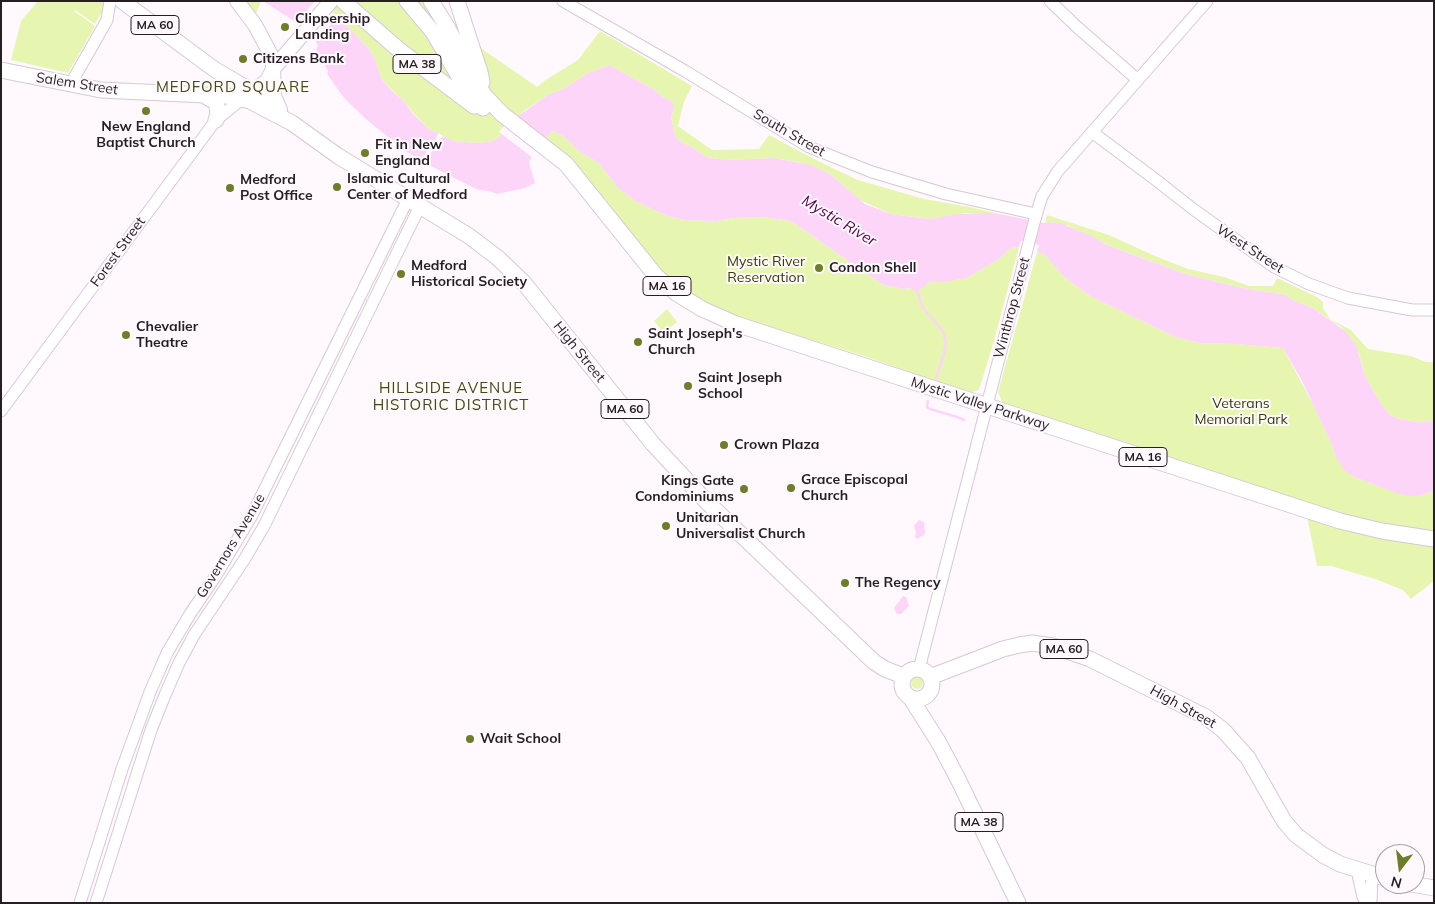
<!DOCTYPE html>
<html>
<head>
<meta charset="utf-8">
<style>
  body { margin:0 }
  #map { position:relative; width:1435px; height:904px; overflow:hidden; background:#fff9fe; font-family:Mulish,sans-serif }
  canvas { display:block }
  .frame { position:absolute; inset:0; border:2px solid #251f24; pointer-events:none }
  .north { position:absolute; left:1375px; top:844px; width:50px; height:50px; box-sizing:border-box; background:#fff9fe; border:1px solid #a8a2a7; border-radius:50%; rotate:195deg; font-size:14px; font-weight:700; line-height:20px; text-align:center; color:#251f24 }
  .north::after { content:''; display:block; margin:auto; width:18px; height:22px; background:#6e7d2a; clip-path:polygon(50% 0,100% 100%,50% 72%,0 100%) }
</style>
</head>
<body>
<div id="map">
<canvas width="1435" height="904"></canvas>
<div class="frame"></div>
<div class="north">N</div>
</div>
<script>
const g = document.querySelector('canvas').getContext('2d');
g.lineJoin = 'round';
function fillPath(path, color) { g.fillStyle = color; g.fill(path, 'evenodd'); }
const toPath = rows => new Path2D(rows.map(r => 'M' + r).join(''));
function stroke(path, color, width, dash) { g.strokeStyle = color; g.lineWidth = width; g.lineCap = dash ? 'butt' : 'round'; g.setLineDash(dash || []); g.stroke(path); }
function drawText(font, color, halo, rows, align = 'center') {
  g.font = font + ' Mulish,sans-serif'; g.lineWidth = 4; g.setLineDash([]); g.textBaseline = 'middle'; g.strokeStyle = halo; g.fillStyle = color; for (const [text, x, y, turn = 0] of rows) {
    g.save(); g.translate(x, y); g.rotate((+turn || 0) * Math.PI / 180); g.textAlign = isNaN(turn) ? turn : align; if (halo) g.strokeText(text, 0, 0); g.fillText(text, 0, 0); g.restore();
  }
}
const green = toPath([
  [38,1,103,1,103,11,95,24,75,10,74,11,95,26,68,73,11,60,21,21],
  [244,1,261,1,255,16],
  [323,1,440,1,457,30,465,37,537,87,544,81,578,60,600,31,692,86,684,102,678,126,712,150,759,149,769,135,818,161,858,180,924,199,970,207,999,214,965,213,930,219,891,214,860,200,830,174,802,163,775,158,726,160,706,157,692,147,681,142,676,138,671,118,674,106,653,89,609,65,586,74,565,88,548,95,524,111,498,138,493,141,478,143,453,141,429,129,414,114,404,101,391,89,381,78,375,60,369,49],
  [552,131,563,136,581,153,599,163,618,188,635,201,667,216,685,220,716,221,735,218,762,217,791,221,883,285,904,289,921,287,933,281,944,282,967,278,1002,257,1005,253,1012,248,1019,247,994,341,979,390,969,393,870,358,729,314,702,301,683,289,654,264,562,153,546,138],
  [1047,215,1109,235,1155,256,1188,269,1224,277,1249,286,1273,286,1277,278,1317,297,1323,302,1323,308,1330,319,1351,330,1368,349,1411,356,1426,362,1434,362,1434,421,1418,422,1399,419,1390,415,1381,404,1365,376,1359,354,1352,340,1341,327,1313,308,1292,300,1286,295,1238,287,1189,275,1112,247,1069,226,1053,222,1045,223],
  [1037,252,1044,254,1064,277,1090,296,1175,337,1200,343,1237,344,1283,348,1316,410,1333,447,1335,455,1352,476,1386,489,1422,495,1434,491,1434,581,1411,599,1403,590,1375,579,1331,566,1317,566,1307,517,1003,404,998,392],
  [667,309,677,322,664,333,654,321],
  '911 683a6 6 0 1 1 12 0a6 6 0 1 1-12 0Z'
]);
const water = toPath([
  [263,1,323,1,369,49,375,60,381,78,391,90,404,101,413,114,429,129,453,141,478,143,493,141,498,138,518,116,548,95,565,88,586,74,609,65,653,89,664,98,670,100,674,106,671,118,676,138,681,142,692,147,706,157,726,160,775,158,811,165,830,174,865,204,891,214,930,219,957,214,985,213,999,214,1045,223,1049,222,1060,223,1090,235,1105,244,1128,253,1189,275,1238,287,1286,295,1292,300,1313,308,1345,331,1356,345,1365,376,1381,404,1390,415,1399,419,1418,422,1434,421,1434,491,1422,495,1409,496,1396,493,1352,476,1343,469,1335,455,1333,447,1302,381,1283,348,1237,344,1200,343,1175,337,1090,296,1064,277,1044,254,1037,252,1039,245,1021,241,1019,247,1012,248,1005,253,1002,257,967,278,944,282,930,282,919,290,914,291,911,288,904,289,883,285,791,221,762,217,735,218,716,221,685,220,667,216,635,201,618,188,599,163,581,153,563,136,552,131,537,148,529,162,535,183,525,188,497,194,492,192,476,189,425,163,404,150,367,120,344,98,327,74,328,71,316,50,318,45,297,23],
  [919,520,924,522,925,532,925,534,917,539,915,537,916,532,914,526],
  [903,596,906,597,909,606,901,614,897,614,894,608]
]);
const pier = toPath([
  [315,1,323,1,337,17,313,45,295,25],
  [507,123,533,127,539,150,533,158,499,132],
  [439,133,443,136,424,163,420,161,437,138,436,137]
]);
const stream = toPath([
  [916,287,923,308,942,330,946,341,944,354,935,381],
  [928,401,927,407,930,409,957,417,964,420]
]);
const tertiary = toPath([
  [563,1,685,71,809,147,872,172,946,194,1036,214],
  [1050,1,1077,27,1138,80],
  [70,85,107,20,110,1],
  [1092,132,1156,180,1193,209,1274,267,1309,284,1348,298,1412,310,1434,310],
  [1,411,216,120,242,99],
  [919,669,1035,219,1042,196,1058,171,1207,1],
  [1357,870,1363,897,1368,903],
  [80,903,122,769,150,692,167,653,190,614,215,577,251,517,408,199],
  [96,903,151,730,165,695,179,663,194,635,244,560,264,526,420,206],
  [1371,903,1372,874]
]);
const secondary = toPath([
  [237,1,255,25,271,55,273,66,274,96,280,110],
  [245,97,267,81,273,69,331,1]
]);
const primary = toPath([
  [122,1,214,69,265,99],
  [343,1,398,49,474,106],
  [407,1,433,32,465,87,483,108],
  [431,1,446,25,484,95,502,114,566,164,656,276,676,293,702,309,736,324,1340,521,1382,531,1434,539],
  [457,1,480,72,482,82],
  [1,70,101,90,226,96,250,101,292,123,338,156,469,236,498,258,524,283,653,444,707,502,874,662,885,669,903,676],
  [203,95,214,101,217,105,218,114,216,120],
  '902 684a15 15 0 1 1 30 0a15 15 0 1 1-30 0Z',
  [930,677,1003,649,1019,645,1032,643,1053,646,1090,659,1206,717,1223,730,1248,758,1284,821,1296,835,1323,855,1340,864,1385,878],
  [910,697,939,743,958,779,1018,903],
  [1411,884,1434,888]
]);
const markers = [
  [285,27,5,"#6e7d2a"],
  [243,59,5,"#6e7d2a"],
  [146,111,5,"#6e7d2a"],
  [365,153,5,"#6e7d2a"],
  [337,187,5,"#6e7d2a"],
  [230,188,5,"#6e7d2a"],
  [819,268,5,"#6e7d2a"],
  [401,274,5,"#6e7d2a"],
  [126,335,5,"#6e7d2a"],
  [638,342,5,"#6e7d2a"],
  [688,386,5,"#6e7d2a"],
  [724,445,5,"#6e7d2a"],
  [791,488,5,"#6e7d2a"],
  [744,489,5,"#6e7d2a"],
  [666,526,5,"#6e7d2a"],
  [845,583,5,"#6e7d2a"],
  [470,739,5,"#6e7d2a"]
];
const shields = [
  [155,25,48],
  [417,64,48],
  [667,286,48],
  [625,409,48],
  [1143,457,48],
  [1064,649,48],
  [979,822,48]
];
const shieldNames = [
  ["MA 60",155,25],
  ["MA 38",417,64],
  ["MA 16",667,286],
  ["MA 60",625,409],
  ["MA 16",1143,457],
  ["MA 60",1064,649],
  ["MA 38",979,822]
];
const poiNames = [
  ["Clippership",295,19],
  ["Landing",295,35],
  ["Citizens Bank",253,59],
  ["New England",146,127,"center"],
  ["Baptist Church",146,143,"center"],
  ["Fit in New",375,145],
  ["England",375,161],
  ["Islamic Cultural",347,179],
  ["Center of Medford",347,195],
  ["Medford",240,180],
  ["Post Office",240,196],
  ["Medford",411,266],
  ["Historical Society",411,282],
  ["Condon Shell",829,268],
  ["Chevalier",136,327],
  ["Theatre",136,343],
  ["Saint Joseph's",648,334],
  ["Church",648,350],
  ["Saint Joseph",698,378],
  ["School",698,394],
  ["Crown Plaza",734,445],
  ["Grace Episcopal",801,480],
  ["Church",801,496],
  ["Kings Gate",734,481,"right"],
  ["Condominiums",734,497,"right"],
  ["Unitarian",676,518],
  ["Universalist Church",676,534],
  ["The Regency",855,583],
  ["Wait School",480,739]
];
const streetNames = [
  ["Salem Street",77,84,9],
  ["South Street",789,133,30],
  ["West Street",1250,249,33],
  ["Forest Street",118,252,-54],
  ["Winthrop Street",1012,308,-75],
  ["High Street",579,352,51],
  ["Mystic Valley Parkway",980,404,18],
  ["Governors Avenue",231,546,-59],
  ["High Street",1183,707,29]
];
const parkNames = [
  ["Mystic River",766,262],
  ["Reservation",766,278],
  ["Veterans",1241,404],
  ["Memorial Park",1241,420]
];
const neighbourhoodNames = [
  ["MEDFORD SQUARE",233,87],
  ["HILLSIDE AVENUE",451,388],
  ["HISTORIC DISTRICT",451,405]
];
const waterNames = [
  ["Mystic River",839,221,31]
];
fillPath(green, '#e6f6b0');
fillPath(water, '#fcd5f8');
fillPath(pier, '#fff9fe');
stroke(stream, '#fcd5f8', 2.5);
stroke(tertiary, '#d6c8d5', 13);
stroke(secondary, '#d6c8d5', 16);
stroke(primary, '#d6c8d5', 17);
stroke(tertiary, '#fff', 11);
stroke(secondary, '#fff', 14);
stroke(primary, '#fff', 15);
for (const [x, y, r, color] of markers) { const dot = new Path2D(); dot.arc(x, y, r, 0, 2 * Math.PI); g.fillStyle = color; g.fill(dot); stroke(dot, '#fff9fe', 2); }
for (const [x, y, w] of shields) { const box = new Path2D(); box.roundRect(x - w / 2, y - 9.5, w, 19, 4); g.fillStyle = '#fff9fe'; g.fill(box); stroke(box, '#251f24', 1); }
drawText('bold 12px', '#251f24', null, shieldNames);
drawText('bold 14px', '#251f24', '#fff9fe', poiNames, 'left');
drawText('14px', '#251f24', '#fff9fe', streetNames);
drawText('14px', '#353e00', '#fff9fe', parkNames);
g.letterSpacing = '1px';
drawText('15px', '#424c12', '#fff9fe', neighbourhoodNames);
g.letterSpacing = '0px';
drawText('italic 15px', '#510350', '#fff9fe', waterNames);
</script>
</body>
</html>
